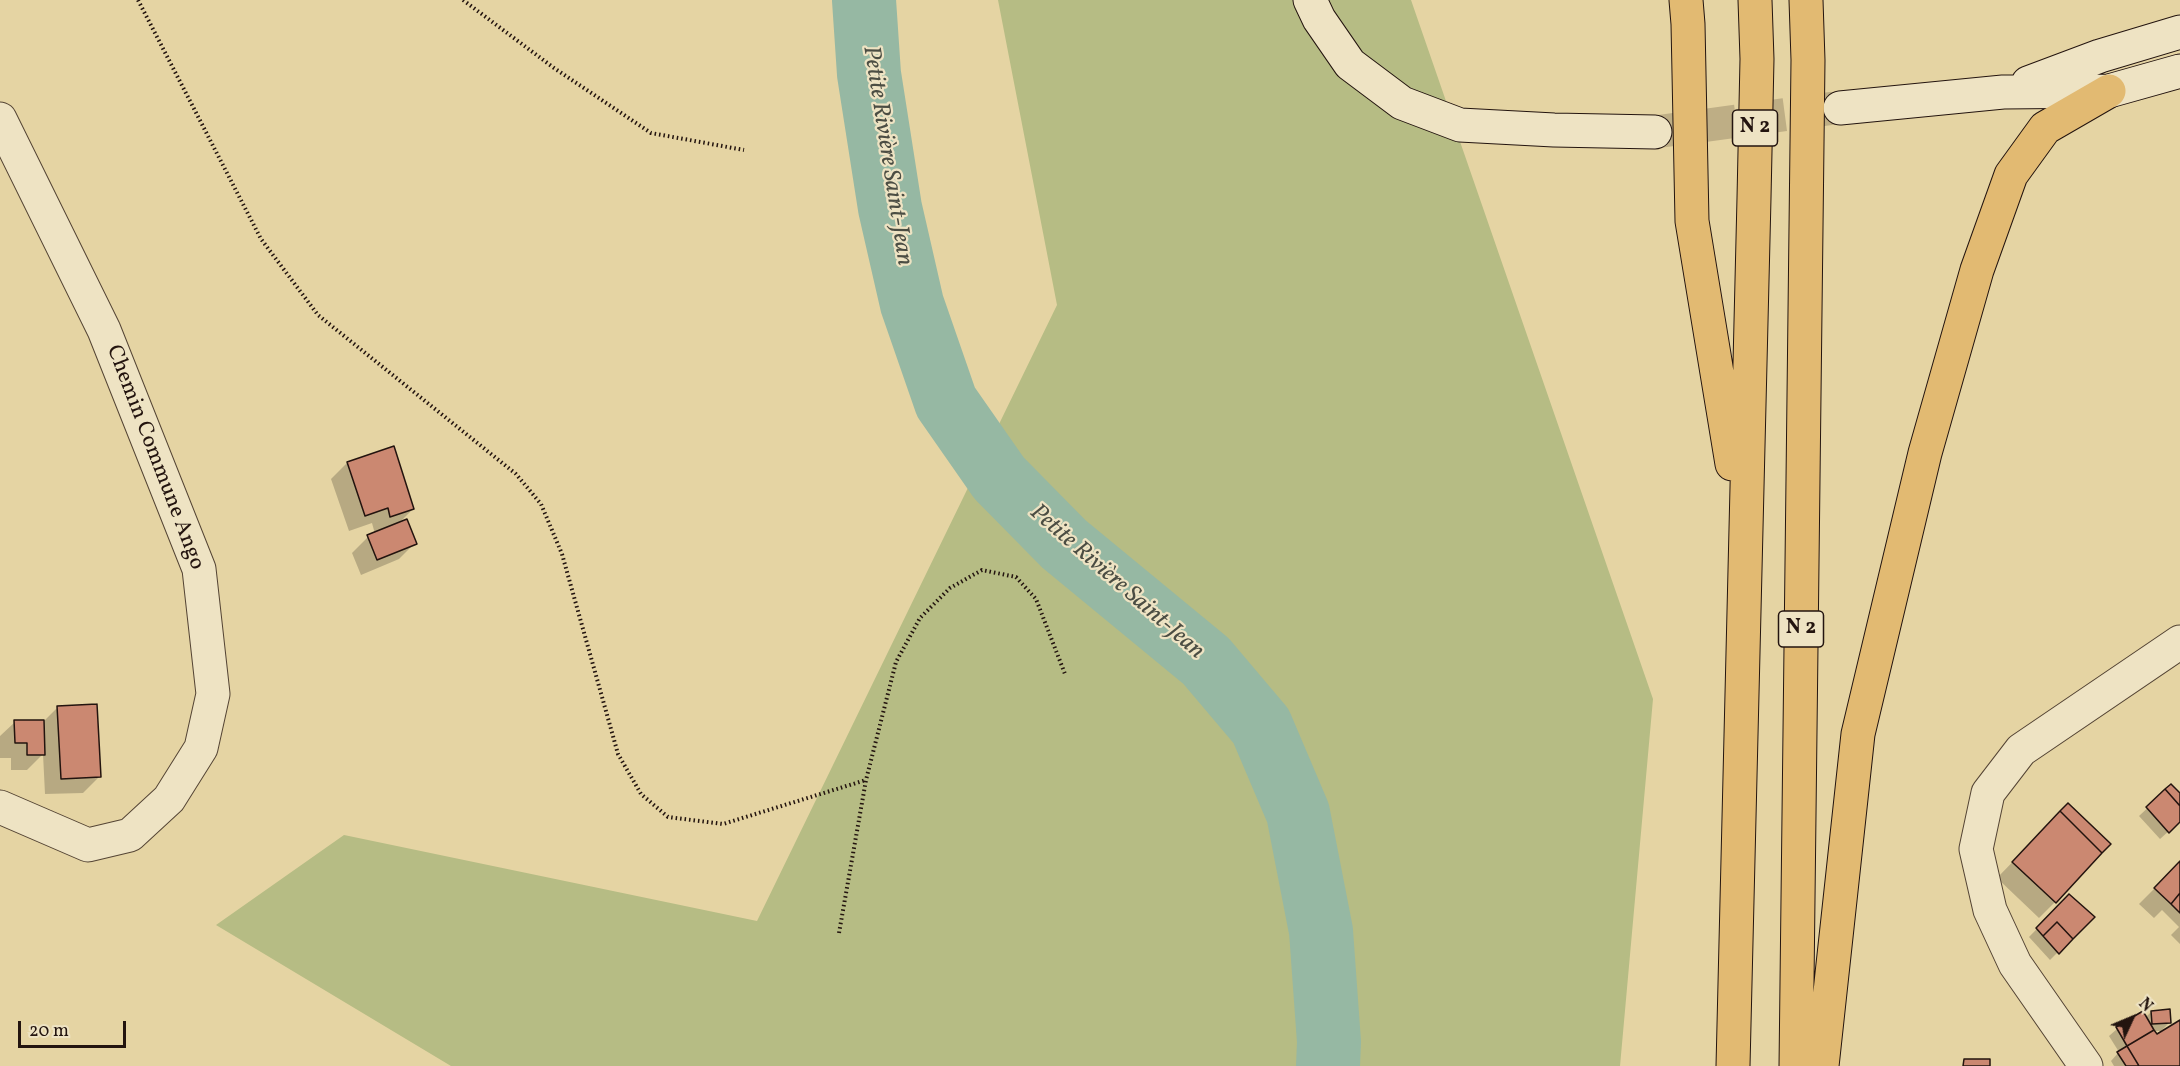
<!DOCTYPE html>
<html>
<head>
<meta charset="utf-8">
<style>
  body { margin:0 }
  #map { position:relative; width:2180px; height:1066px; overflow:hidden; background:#e5d4a3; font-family:Vollkorn,serif }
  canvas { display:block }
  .north { position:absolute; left:2102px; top:988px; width:60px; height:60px; -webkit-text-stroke:4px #eee3c3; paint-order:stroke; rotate:46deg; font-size:16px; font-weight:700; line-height:24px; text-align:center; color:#23140f }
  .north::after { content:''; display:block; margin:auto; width:21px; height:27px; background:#23140f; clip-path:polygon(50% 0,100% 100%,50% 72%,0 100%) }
  .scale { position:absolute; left:18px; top:1021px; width:108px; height:27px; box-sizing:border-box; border:3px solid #23140f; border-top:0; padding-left:8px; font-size:18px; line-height:21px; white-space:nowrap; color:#23140f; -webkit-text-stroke:4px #eee3c3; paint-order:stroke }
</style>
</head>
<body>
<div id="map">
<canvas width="2180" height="1066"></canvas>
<div class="north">N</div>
<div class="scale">20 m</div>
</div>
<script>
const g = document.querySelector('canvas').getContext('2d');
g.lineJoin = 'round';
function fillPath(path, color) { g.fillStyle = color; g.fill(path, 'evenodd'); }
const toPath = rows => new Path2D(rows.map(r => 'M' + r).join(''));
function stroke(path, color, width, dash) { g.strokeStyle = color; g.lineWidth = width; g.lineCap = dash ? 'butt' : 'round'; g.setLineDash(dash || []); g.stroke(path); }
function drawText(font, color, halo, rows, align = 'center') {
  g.font = font + ' Vollkorn,serif'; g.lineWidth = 4.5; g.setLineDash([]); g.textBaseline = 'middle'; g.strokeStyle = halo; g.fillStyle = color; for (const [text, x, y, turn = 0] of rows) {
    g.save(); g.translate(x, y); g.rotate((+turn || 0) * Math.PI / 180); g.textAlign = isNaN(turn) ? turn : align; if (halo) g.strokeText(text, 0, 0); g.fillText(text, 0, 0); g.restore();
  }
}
const green = toPath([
  [998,0,1411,0,1653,699,1620,1066,451,1066,216,925,344,835,757,921,1057,305]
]);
const shadow = toPath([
  [347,463,413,509,397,525,415,543,399,559,361,575,352,553,368,537,375,534,372,523,349,531,331,479],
  [58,707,99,777,83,793,45,794,43,754,27,770,11,770,11,758,0,758,0,736,15,722,44,721],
  [2171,786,2180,796,2180,821,2160,839,2139,816],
  [2068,805,2055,902,2039,918,1997,878],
  [2180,863,2180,944,2171,935,2179,927,2162,910,2154,918,2139,904],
  [2069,896,2093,917,2050,960,2029,937],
  [2151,1012,2169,1023,2161,1031,2153,1031,2156,1036,2180,1022,2180,1066,2114,1066,2111,1061,2119,1052,2109,1036,2117,1029,2145,1018]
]);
const river = toPath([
  [864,0,869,74,890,208,912,304,946,402,999,478,1064,544,1206,661,1261,726,1298,813,1321,931,1329,1042,1328,1066]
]);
const building = toPath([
  [394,446,414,509,390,517,388,508,365,516,347,462,394,446],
  [407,519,417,544,377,560,367,535,407,519],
  [97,704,101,777,61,779,57,706,97,704],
  [14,720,44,720,45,755,27,755,27,743,15,743,14,720],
  [2171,784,2180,793,2180,806,2165,789,2171,784],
  [2165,789,2180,806,2180,822,2169,833,2146,807,2165,789],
  [2068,803,2111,844,2102,853,2060,811,2068,803],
  [2060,811,2102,853,2056,903,2012,862,2060,811],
  [2180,861,2180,893,2171,904,2154,888,2180,861],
  [2180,893,2180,913,2171,904,2180,893],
  [2069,894,2095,917,2073,939,2057,922,2043,936,2036,928,2069,894],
  [2057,922,2073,939,2059,954,2043,936,2057,922],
  [2170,1009,2171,1023,2152,1024,2151,1011,2170,1009],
  [2143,1011,2154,1030,2127,1046,2116,1027,2143,1011],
  [2180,1020,2180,1066,2139,1066,2127,1046,2154,1030,2157,1034,2180,1020],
  [2127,1046,2139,1066,2126,1066,2117,1052,2127,1046],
  [1964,1059,1990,1059,1990,1066,1963,1066,1964,1059]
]);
const secondaryTunnel = toPath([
  [1655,132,1835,108]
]);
const path = toPath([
  [138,0,261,239,318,315,516,474,541,504,562,554,618,754,641,794,668,817,723,824,866,780],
  [463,0,554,68,651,133,744,150],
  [839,933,866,780,896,662,920,618,950,588,982,570,1016,577,1036,599,1065,674]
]);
const minor = toPath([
  [2086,1066,2015,964,1990,910,1976,849,1988,793,2021,750,2180,642]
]);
const tertiary = toPath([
  [0,119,104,330,199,569,213,694,201,748,169,799,130,835,88,845,0,807]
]);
const secondary = toPath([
  [1310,0,1319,19,1350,64,1402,103,1460,125,1554,130,1655,132],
  [2028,83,2100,56,2180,32],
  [1840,108,2003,92,2109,91,2180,71]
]);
const trunk = toPath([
  [1686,0,1688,24,1692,221,1732,464],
  [1733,1066,1754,198,1757,59,1755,0],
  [1796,1066,1808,60,1806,0],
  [1822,1066,1858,734,1925,453,1977,270,2011,175,2045,128,2109,91]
]);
const shields = [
  [1755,128,45],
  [1801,629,45]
];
const shieldNames = [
  ["N 2",1755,128],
  ["N 2",1801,629]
];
const streetNames = [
  ["Chemin Commune Ango",154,458,69]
];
const waterNames = [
  ["Petite Rivière Saint-Jean",886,156,81],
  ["Petite Rivière Saint-Jean",1116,583,41]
];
fillPath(green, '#b6bc84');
fillPath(shadow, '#0003');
stroke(river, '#96b8a3', 64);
fillPath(building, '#cb8871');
stroke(building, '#23140f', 1.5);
stroke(secondaryTunnel, '#beae85', 33, [33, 16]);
stroke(minor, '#544434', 35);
stroke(tertiary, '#544434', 35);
stroke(secondary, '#23140f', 35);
stroke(trunk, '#23140f', 35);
stroke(path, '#23140f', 4, [1.5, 3]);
stroke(minor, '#eee3c3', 33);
stroke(tertiary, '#eee3c3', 33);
stroke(secondary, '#eee3c3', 33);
stroke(trunk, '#e2ba72', 33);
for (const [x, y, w] of shields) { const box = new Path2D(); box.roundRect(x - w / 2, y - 18, w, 36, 4.5); g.fillStyle = '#eee3c3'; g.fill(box); stroke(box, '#23140f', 1.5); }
drawText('bold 21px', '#23140f', null, shieldNames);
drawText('22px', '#23140f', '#eee3c3', streetNames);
drawText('italic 24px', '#4b4d43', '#eee3c3', waterNames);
</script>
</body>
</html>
